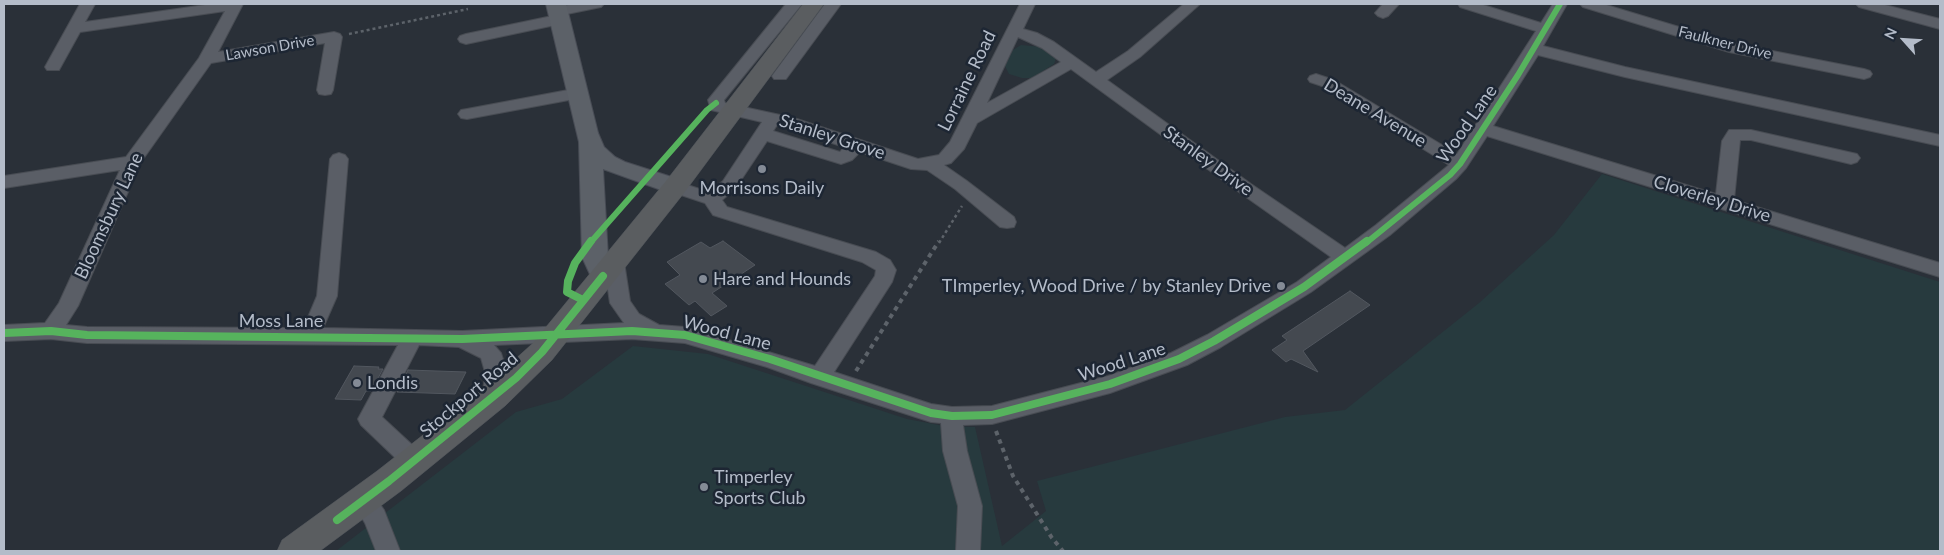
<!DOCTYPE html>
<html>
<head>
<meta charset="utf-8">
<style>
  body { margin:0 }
  #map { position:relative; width:1944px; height:555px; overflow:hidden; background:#2a3038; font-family:Lato,sans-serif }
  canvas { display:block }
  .frame { position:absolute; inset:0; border:5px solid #b4bcc9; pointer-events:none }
  .north { position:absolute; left:1879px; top:15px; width:50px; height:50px; -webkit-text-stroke:4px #1d2633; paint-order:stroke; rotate:296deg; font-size:14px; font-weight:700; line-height:20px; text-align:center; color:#b4bcc9 }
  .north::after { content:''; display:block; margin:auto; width:18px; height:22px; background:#b4bcc9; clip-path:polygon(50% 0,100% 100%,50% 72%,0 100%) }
</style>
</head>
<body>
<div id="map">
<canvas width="1944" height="555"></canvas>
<div class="frame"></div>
<div class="north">N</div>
</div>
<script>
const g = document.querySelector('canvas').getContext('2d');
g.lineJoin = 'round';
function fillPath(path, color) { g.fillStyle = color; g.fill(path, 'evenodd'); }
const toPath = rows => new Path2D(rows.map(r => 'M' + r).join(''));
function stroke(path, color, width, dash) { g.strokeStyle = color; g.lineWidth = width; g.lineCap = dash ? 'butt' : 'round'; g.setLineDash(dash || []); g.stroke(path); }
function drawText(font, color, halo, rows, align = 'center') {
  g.font = font + ' Lato,sans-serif'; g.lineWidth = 5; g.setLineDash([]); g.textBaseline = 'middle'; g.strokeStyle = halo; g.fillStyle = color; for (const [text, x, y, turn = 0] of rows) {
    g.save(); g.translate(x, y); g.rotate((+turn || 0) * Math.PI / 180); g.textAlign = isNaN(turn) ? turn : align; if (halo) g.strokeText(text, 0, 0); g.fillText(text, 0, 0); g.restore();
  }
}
const green = toPath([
  [1021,45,1042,47,1056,58,1054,64,1032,78,1022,78,1009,74,1005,66,1013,50],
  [1602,174,1940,282,1940,551,336,551,516,412,562,399,633,346,708,354,907,419,944,426,975,427,1002,546,1046,511,1037,481,1285,417,1345,410,1479,303,1554,235]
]);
const building = toPath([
  [723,241,755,265,712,293,727,306,711,316,695,301,689,305,665,284,680,275,667,262,701,242,710,248,723,241],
  [1350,291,1370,305,1303,351,1318,372,1291,359,1286,362,1272,350,1287,340,1282,336,1350,291],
  [354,366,379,367,378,369,383,369,371,391,366,391,361,400,335,399,354,366],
  [408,370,466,372,455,394,397,392,408,370]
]);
const pathFar1 = toPath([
  [349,34,468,9],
  [939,243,962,206]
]);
const path = toPath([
  [856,371,939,241],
  [996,431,1013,476,1052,538,1063,551]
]);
const minor = toPath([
  [80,4,95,4,85,22,212,4,243,4,218,52,334,32,340,34,342,37,333,90,331,94,325,95,319,94,317,90,325,43,211,63,141,162,78,306,66,325,87,327,301,328,309,315,317,296,330,159,333,155,339,153,345,155,348,159,337,296,323,328,462,331,624,323,610,303,604,262,607,257,614,255,621,257,624,262,630,301,639,314,659,325,685,327,815,366,875,276,876,270,862,262,713,215,705,203,669,191,666,187,669,183,675,181,709,192,723,181,762,122,711,110,708,100,786,4,802,4,724,100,725,103,794,118,918,159,939,155,950,142,1020,4,1035,4,1023,29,1037,33,1054,42,1096,72,1128,51,1184,4,1200,4,1140,57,1107,80,1251,184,1345,248,1376,225,1449,165,1322,86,1310,82,1308,79,1310,76,1316,74,1334,80,1457,154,1536,31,1460,7,1458,4,1480,4,1541,23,1553,4,1567,4,1543,46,1625,67,1940,135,1940,146,1625,77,1538,55,1493,126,1716,194,1722,141,1729,130,1751,130,1857,154,1860,158,1857,162,1851,164,1751,140,1740,140,1734,200,1940,263,1940,277,1487,136,1466,168,1456,179,1390,235,1311,292,1221,347,1187,365,1110,393,992,424,963,425,967,451,982,506,980,551,956,551,958,506,943,451,941,423,931,422,811,383,767,367,685,343,632,339,494,345,501,353,507,372,505,397,502,403,494,406,486,403,483,397,485,372,481,358,459,347,419,345,382,417,422,454,426,461,422,468,414,471,406,468,361,425,358,419,398,345,87,343,51,339,4,341,4,325,45,323,59,303,120,170,4,188,4,176,126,157,199,58,225,11,80,32,59,70,47,70,45,67,80,4],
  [1018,37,1042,48,1061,62,987,103,1018,37],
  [1071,69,1239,192,1331,257,1297,282,1207,335,1171,353,1108,376,992,406,952,407,931,404,834,372,892,282,896,270,890,260,876,252,727,207,722,200,735,189,767,141,841,164,852,160,860,152,911,169,927,170,955,189,1000,227,1007,228,1014,227,1016,222,1014,217,967,181,944,165,951,163,964,149,977,123,1071,69],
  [777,125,784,127,844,147,840,152,773,131,777,125],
  [573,4,604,4,601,7,562,15,568,19,565,22,560,24,466,44,460,42,458,39,460,36,466,34,557,15,551,11,554,8,573,4],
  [825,4,841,4,786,79,774,79,772,76,825,4],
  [1383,4,1399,4,1388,16,1383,18,1378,16,1375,13,1383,4],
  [1580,4,1603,4,1732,43,1864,69,1870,71,1872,74,1870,77,1864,79,1729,52,1583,7,1580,4],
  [1856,4,1881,4,1940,19,1940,29,1859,7,1856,4],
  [579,88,585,89,587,93,585,97,467,119,461,118,458,114,461,110,467,109,579,88],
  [363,490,372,493,384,510,400,551,376,551,365,523,351,500,354,493,363,490]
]);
const major = toPath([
  [546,4,566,4,598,133,604,147,615,157,625,162,684,181,687,187,684,193,675,195,603,169,608,257,616,276,612,283,603,285,594,283,582,257,579,142,546,4]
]);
const highway = toPath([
  [803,4,824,4,684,193,552,360,505,406,401,491,320,551,277,551,282,540,377,471,483,388,532,344,666,181,803,4]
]);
const cyclewayFar1 = toPath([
  [590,243,707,110,716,103],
  [1366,243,1450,175,1460,164,1518,75,1560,4]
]);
const cycleway = toPath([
  [583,300,567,292,568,281,575,263,591,241],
  [4,333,51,331,87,335,462,339,632,331,685,335,770,359,931,413,952,416,992,415,1110,384,1179,359,1214,341,1304,287,1367,241],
  [337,520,389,481,516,378,542,352,603,276]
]);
const markers = [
  [762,169,5,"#848b96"],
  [703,279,5,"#848b96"],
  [1281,286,5,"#848b96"],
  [357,383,5,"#848b96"],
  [704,487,5,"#848b96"]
];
const farStreetnames = [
  ["Faulkner Drive",1725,43,14],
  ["Lawson Drive",270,48,-10]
];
const streetNames = [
  ["Lorraine Road",967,81,-64],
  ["Deane Avenue",1375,113,31],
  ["Wood Lane",1467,124,-55],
  ["Stanley Grove",832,137,18],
  ["Stanley Drive",1208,161,36],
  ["Cloverley Drive",1712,199,17],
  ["Bloomsbury Lane",109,216,-65],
  ["Moss Lane",281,321],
  ["Wood Lane",727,333,15],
  ["Wood Lane",1122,362,-18],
  ["Stockport Road",469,395,-40]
];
const poiNames = [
  ["Morrisons Daily",762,188,"center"],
  ["Hare and Hounds",713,279],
  ["TImperley, Wood Drive / by Stanley Drive",1271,286,"right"],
  ["Londis",367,383],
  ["Timperley",714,477],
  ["Sports Club",714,498]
];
fillPath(green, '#273a3e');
fillPath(building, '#444950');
stroke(building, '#52575f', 1);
stroke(minor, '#484c53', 2);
stroke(major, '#484c55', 2);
stroke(highway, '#474c53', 1);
stroke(pathFar1, '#5d636a', 2.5, [3, 3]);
stroke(path, '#5d636a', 4, [4.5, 4.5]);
fillPath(minor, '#5a5e66');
fillPath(major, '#5c6168');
fillPath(highway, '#5a5d60');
stroke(cyclewayFar1, '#56b35d', 6);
stroke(cycleway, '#56b35d', 8);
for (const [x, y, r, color] of markers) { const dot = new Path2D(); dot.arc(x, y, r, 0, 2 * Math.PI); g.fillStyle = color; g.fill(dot); stroke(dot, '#1d2633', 2); }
drawText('15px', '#b4bcc9', '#1d2633', farStreetnames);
drawText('18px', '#b4bcc9', '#1d2633', streetNames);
drawText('18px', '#b4bcc9', '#1d2633', poiNames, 'left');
</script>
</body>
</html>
